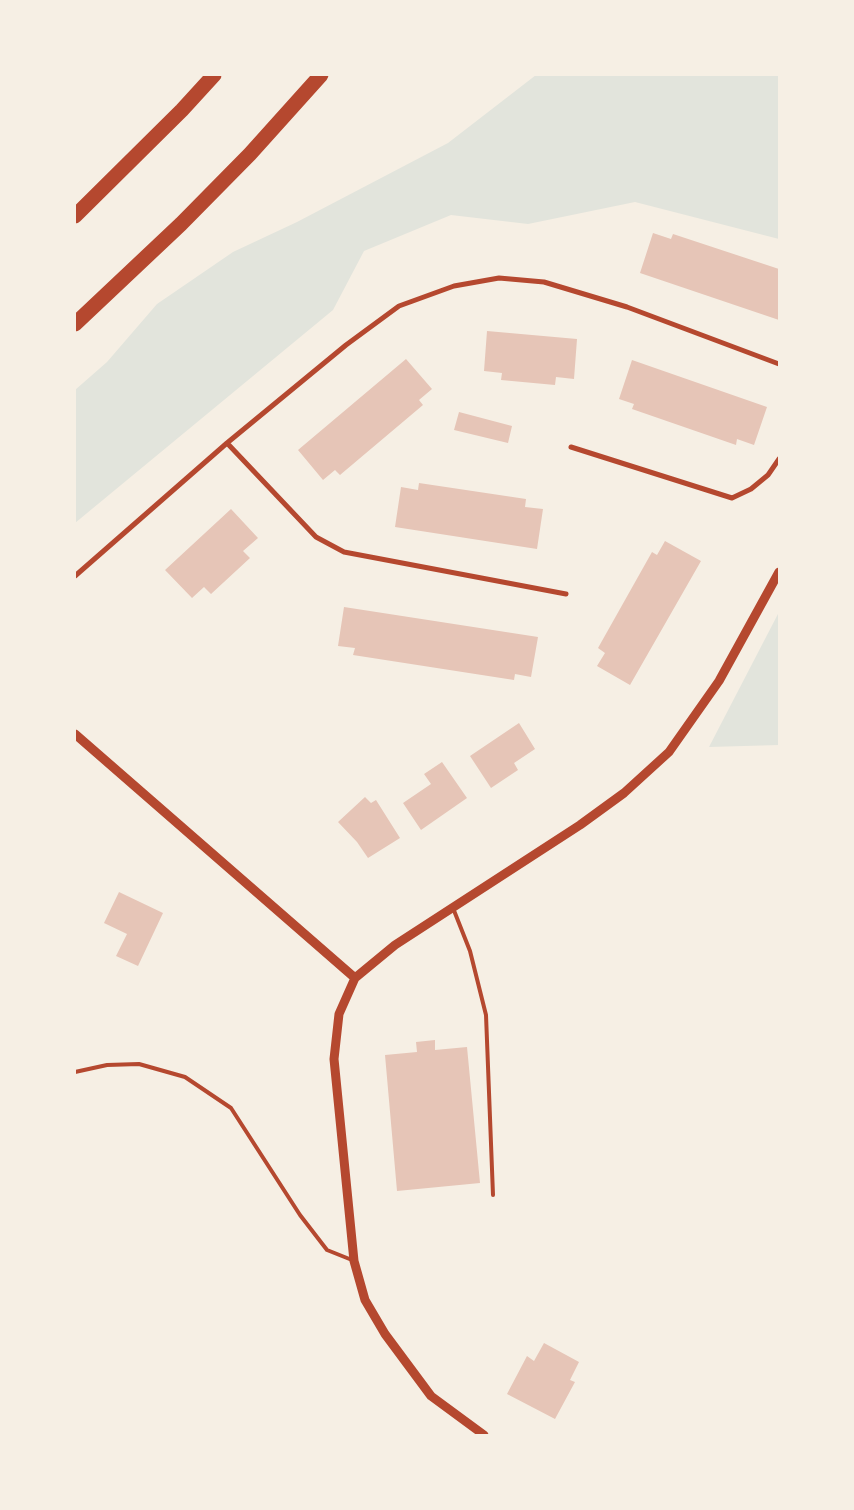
<!DOCTYPE html>
<html>
<head>
<meta charset="utf-8">
<style>
  body { margin:0 }
  #map { position:relative; width:854px; height:1510px; overflow:hidden; background:#f6efe4; font-family:"Exo 2",sans-serif }
  canvas { display:block }
  .frame { position:absolute; inset:0; border:76px solid #f6efe4; pointer-events:none }
</style>
</head>
<body>
<div id="map">
<canvas width="854" height="1510"></canvas>
<div class="frame"></div>
</div>
<script>
const g = document.querySelector('canvas').getContext('2d');
g.lineJoin = 'round';
function fillPath(path, color) { g.fillStyle = color; g.fill(path, 'evenodd'); }
const toPath = rows => new Path2D(rows.map(r => 'M' + r).join(''));
function stroke(path, color, width, dash) { g.strokeStyle = color; g.lineWidth = width; g.lineCap = dash ? 'butt' : 'round'; g.setLineDash(dash || []); g.stroke(path); }
const green = toPath([
  [536,75,779,75,779,239,635,202,528,224,451,215,364,251,333,310,75,523,75,390,107,362,157,304,233,252,297,222,448,143],
  [779,612,779,745,709,747]
]);
const building = toPath([
  [653,233,671,239,673,234,779,269,779,320,640,273],
  [487,331,577,339,574,379,556,377,555,385,501,380,502,373,484,371],
  [406,359,432,389,419,400,423,405,340,475,335,470,323,480,298,450],
  [632,360,767,407,754,445,737,439,736,445,632,409,634,404,619,399],
  [459,412,512,426,508,443,454,430],
  [419,483,526,499,525,507,543,509,537,549,395,527,401,487,418,490],
  [231,509,258,538,243,551,250,558,211,594,204,587,192,598,165,570],
  [665,541,701,561,630,685,597,666,605,653,598,648,652,552,657,555],
  [344,607,538,637,531,677,515,674,514,680,353,655,355,648,338,646],
  [519,723,535,749,514,763,518,770,491,788,470,756],
  [442,762,467,798,421,830,403,803,431,784,424,774],
  [365,797,371,803,376,800,400,838,368,858,357,842,338,822],
  [119,892,163,913,138,966,116,956,127,934,104,923],
  [435,1040,435,1050,467,1047,480,1183,397,1191,385,1055,417,1052,416,1042],
  [544,1343,579,1362,570,1380,575,1382,555,1419,507,1394,527,1356,534,1361]
]);
const service = toPath([
  [453,908,470,951,486,1015,493,1195],
  [75,1072,107,1065,139,1064,185,1077,231,1108,300,1215,327,1250,352,1260]
]);
const minor = toPath([
  [227,443,316,537,344,552,566,594],
  [571,447,732,498,751,489,768,475,779,459],
  [75,576,227,443,346,345,399,306,454,286,499,278,544,282,627,307,779,364]
]);
const tertiary = toPath([
  [75,734,355,978],
  [484,1435,431,1396,385,1334,365,1300,354,1261,334,1059,339,1014,355,978,395,945,580,825,624,793,669,752,719,681,779,572]
]);
const motorway = toPath([
  [75,216,182,110,214,75],
  [75,324,181,224,250,154,321,75]
]);
fillPath(green, '#e2e4dc');
fillPath(building, '#e6c5b7');
stroke(service, '#b5482f', 4);
stroke(minor, '#b5482f', 5);
stroke(tertiary, '#b5482f', 9);
stroke(motorway, '#b5482f', 15);
</script>
</body>
</html>
